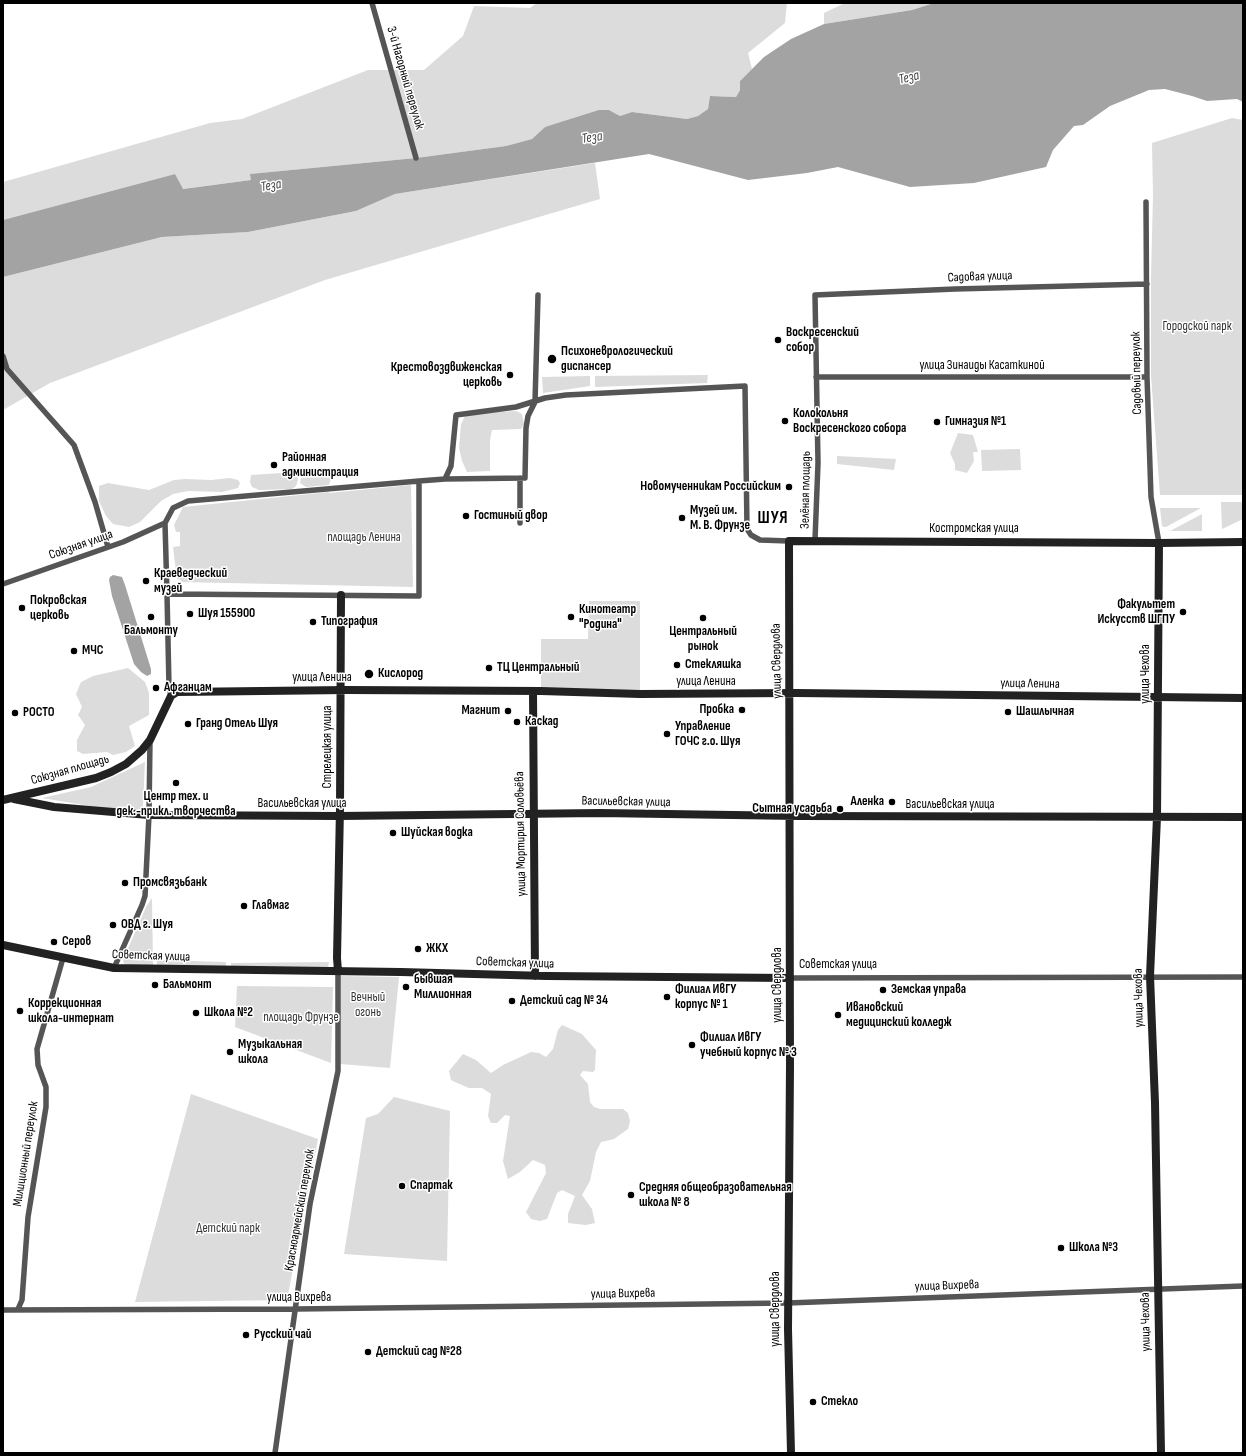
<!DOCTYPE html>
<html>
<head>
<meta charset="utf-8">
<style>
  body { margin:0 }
  #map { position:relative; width:1246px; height:1456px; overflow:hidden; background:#fff; font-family:"Sofia Sans Condensed",sans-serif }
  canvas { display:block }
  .frame { position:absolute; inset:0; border:4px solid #000; pointer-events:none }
</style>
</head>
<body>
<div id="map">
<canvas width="1246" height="1456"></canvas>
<div class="frame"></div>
</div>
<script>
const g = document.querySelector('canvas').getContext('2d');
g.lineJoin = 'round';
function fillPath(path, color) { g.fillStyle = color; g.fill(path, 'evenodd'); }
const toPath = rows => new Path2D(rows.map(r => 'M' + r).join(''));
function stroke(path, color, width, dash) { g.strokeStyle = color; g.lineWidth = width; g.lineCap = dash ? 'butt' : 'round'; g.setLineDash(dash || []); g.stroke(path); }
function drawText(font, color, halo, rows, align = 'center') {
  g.font = font + ' "Sofia Sans Condensed",sans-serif'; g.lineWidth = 3; g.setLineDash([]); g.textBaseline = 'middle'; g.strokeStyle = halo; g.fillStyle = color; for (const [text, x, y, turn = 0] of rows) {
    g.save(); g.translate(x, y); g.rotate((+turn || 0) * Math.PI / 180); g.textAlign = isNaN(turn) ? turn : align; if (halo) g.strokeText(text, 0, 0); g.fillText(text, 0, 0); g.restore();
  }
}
const green = toPath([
  [537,3,787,3,785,23,748,53,752,69,740,81,740,90,736,97,710,96,708,109,698,116,687,119,632,112,620,116,609,110,545,127,532,139,506,146,416,158,251,174,251,180,182,189,175,174,3,220,3,182,210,123,242,119,368,70,424,70,463,36,474,6,530,8],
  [845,3,934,3,912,10,824,24,824,13],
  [1232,118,1243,120,1243,495,1160,495,1151,376,1151,277,1153,195,1152,143],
  [595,163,600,199,325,280,50,383,3,410,3,277,162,237,248,232,356,211,395,194],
  [708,375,707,383,595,387,595,376],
  [590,376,590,386,543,393,542,377],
  [516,411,522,414,524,424,521,429,492,430,490,440,490,471,467,472,462,461,459,448,461,424,466,414],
  [958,433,973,435,978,452,973,452,974,461,967,473,955,470,955,464,950,453],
  [1020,449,1021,470,982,471,981,450],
  [837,456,896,459,894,470,837,464],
  [296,472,298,480,296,486,292,489,259,490,252,487,250,482,251,475],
  [332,476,329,485,306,487,300,483,301,478],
  [230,478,238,480,240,483,238,488,222,492,188,491,173,494,161,501,140,522,129,527,113,524,106,516,99,501,99,486,108,483,149,490,174,480,185,479,211,480],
  [411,485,413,587,181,582,181,580,177,579,173,547,180,546,180,532,176,532,174,525,183,507,329,492,329,493],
  [1221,502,1243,502,1243,519,1222,529],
  [1160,508,1201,508,1166,527,1164,527,1162,526],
  [1202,514,1202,531,1170,531],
  [589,601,640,601,640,694,541,691,541,639,588,639],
  [128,668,145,682,149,693,149,715,129,726,135,746,126,752,113,755,107,752,83,754,77,751,77,740,85,725,78,715,82,707,76,694,81,682,93,676],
  [145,762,143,806,141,809,126,812,42,798,91,787],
  [152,898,153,965,124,964,123,960,146,907],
  [157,960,226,962,226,967,157,965],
  [329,962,328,968,231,967,231,963],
  [339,976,399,977,390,1068,340,1064],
  [237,986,333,987,331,1063,235,1027],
  [562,1025,582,1034,596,1050,595,1070,593,1072,583,1071,580,1075,588,1084,590,1102,594,1107,600,1109,623,1109,628,1113,630,1121,628,1129,614,1139,601,1142,596,1152,590,1181,582,1195,592,1209,595,1223,586,1225,568,1223,568,1214,575,1196,562,1190,557,1193,547,1219,540,1221,531,1219,526,1212,546,1173,545,1165,533,1160,520,1172,508,1179,503,1161,510,1116,505,1115,497,1123,491,1123,488,1116,491,1094,482,1088,469,1088,457,1083,451,1080,449,1071,463,1054,476,1060,491,1073,503,1065,531,1052,539,1053,546,1057,553,1049,558,1030],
  [191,1094,318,1139,287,1300,135,1302],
  [394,1097,450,1111,447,1261,344,1254,366,1118,378,1114]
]);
const water = toPath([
  [934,3,1243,3,1243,102,1237,99,1207,101,1192,96,1165,89,1149,90,1110,106,1083,125,1074,126,1053,150,1046,167,974,183,910,187,838,167,807,173,748,180,649,154,395,194,356,211,248,232,162,237,3,277,3,220,175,174,183,189,251,180,250,174,416,158,506,146,532,139,545,127,599,110,609,110,620,116,632,112,687,119,698,116,708,109,710,96,736,97,740,90,740,81,764,57,791,39,824,24,912,10],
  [113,575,122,577,125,585,151,669,151,674,147,676,141,672,134,664,112,596,109,580,110,577]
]);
const street = toPath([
  [372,3,416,158],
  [1146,202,1147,377,1151,497,1159,543],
  [3,356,7,369,74,445,95,502,108,547],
  [816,377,1147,377],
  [520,478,520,523],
  [445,479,451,466,456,415,516,407,545,398,566,395,745,386,747,529,751,535,760,540,789,541],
  [419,481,419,596,167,594,165,523,173,508,188,501,419,481],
  [419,481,445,479,525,478,526,428,528,416,535,402,538,295],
  [815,540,818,463,815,295,955,289,1147,284],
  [3,584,123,542,165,523],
  [167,594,169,687,171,696],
  [114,968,142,905,145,896,149,815,150,740],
  [790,978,1243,977],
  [18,1309,22,1300,28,1217,46,1107,46,1087,38,1065,37,1049,63,958],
  [3,1310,296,1309,788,1303,1243,1286],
  [275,1453,310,1204,338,1071,338,971]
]);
const secondary = toPath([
  [1159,543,1157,817,1150,976,1155,1103,1161,1453],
  [533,691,535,976],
  [14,799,54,807,149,815,340,816,600,813,799,816,1243,817],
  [3,800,96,778,111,772,126,764,142,750,150,740,171,696,177,692,347,690,541,691,640,694,796,693,1243,698],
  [3,945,114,968,401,972,547,976,790,978],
  [338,971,337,958,340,808,341,595],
  [791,1453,788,1329,790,1066,789,541,1159,543,1243,542]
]);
const markers = [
  [778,340,4,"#000"],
  [552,359,5,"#000"],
  [510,375,4,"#000"],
  [785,421,4,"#000"],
  [937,422,4,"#000"],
  [274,465,4,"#000"],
  [789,487,4,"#000"],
  [466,516,4,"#000"],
  [682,518,4,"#000"],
  [146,581,4,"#000"],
  [22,608,4,"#000"],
  [1183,612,4,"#000"],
  [190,614,4,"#000"],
  [151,617,4,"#000"],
  [571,617,4,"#000"],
  [703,618,4,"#000"],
  [313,622,4,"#000"],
  [74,651,4,"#000"],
  [677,665,4,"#000"],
  [489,668,4,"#000"],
  [369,674,5,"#000"],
  [156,688,4,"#000"],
  [742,710,4,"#000"],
  [508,711,4,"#000"],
  [1008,712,4,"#000"],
  [15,713,4,"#000"],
  [517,722,4,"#000"],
  [188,724,4,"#000"],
  [667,734,4,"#000"],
  [176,783,4,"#000"],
  [892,802,4,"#000"],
  [840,809,4,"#000"],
  [393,833,4,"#000"],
  [125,883,4,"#000"],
  [244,906,4,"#000"],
  [113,925,4,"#000"],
  [54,942,4,"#000"],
  [418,949,4,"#000"],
  [155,985,4,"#000"],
  [406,987,4,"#000"],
  [883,990,4,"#000"],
  [667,997,4,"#000"],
  [512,1001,4,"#000"],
  [20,1011,4,"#000"],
  [196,1013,4,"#000"],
  [838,1015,4,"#000"],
  [692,1045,4,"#000"],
  [230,1052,4,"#000"],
  [402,1186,4,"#000"],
  [631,1195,4,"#000"],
  [1061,1248,4,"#000"],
  [246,1335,4,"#000"],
  [368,1352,4,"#000"],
  [813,1402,4,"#000"]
];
const streetNames = [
  ["3-й Нагорный переулок",405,78,74],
  ["Садовая улица",980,277,-2],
  ["улица Зинаиды Касаткиной",982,366],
  ["Садовый переулок",1137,373,-91],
  ["Зелёная площадь",806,490,-89],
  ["Костромская улица",974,529],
  ["Союзная улица",81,545,-19],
  ["улица Свердлова",777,661,-91],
  ["улица Чехова",1146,674,-90],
  ["улица Ленина",322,678],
  ["улица Ленина",706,682],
  ["улица Ленина",1030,684,1],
  ["Стрелецкая улица",328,747,-90],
  ["Союзная площадь",70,770,-16],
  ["Васильевская улица",626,802,1],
  ["Васильевская улица",302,804],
  ["Васильевская улица",950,805],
  ["улица Мортирия Соловьёва",521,834,-91],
  ["Советская улица",151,956,2],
  ["Советская улица",515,963,2],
  ["Советская улица",838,965],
  ["улица Свердлова",778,985,-90],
  ["улица Чехова",1139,998,-91],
  ["Милиционный переулок",26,1154,-81],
  ["Красноармейский переулок",300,1210,-80],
  ["улица Вихрева",947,1286,-2],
  ["улица Вихрева",623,1294,-1],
  ["улица Вихрева",299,1298],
  ["улица Свердлова",776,1309,-90],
  ["улица Чехова",1146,1322,-91]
];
const parkNames = [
  ["Городской парк",1197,327],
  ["площадь Ленина",364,538],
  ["Вечный",368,998],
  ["огонь",368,1013],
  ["площадь Фрунзе",301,1018],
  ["Детский парк",228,1229]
];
const poiNames = [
  ["Воскресенский",786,333],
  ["собор",786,348],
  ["Психоневрологический",561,352],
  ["диспансер",561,367],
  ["Крестовоздвиженская",502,368,"right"],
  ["церковь",502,383,"right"],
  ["Колокольня",793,414],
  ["Воскресенского собора",793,429],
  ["Гимназия №1",945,422],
  ["Районная",282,458],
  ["администрация",282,473],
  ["Новомученникам Российским",781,487,"right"],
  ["Музей им.",690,511],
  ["М. В. Фрунзе",690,526],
  ["Гостиный двор",474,516],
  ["Краеведческий",154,574],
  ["музей",154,589],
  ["Покровская",30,601],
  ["церковь",30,616],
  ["Факультет",1175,605,"right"],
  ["Искусств ШГПУ",1175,620,"right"],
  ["Кинотеатр",579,610],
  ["\"Родина\"",579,625],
  ["Шуя 155900",198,614],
  ["Типография",321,622],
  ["Бальмонту",151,631,"center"],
  ["Центральный",703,632,"center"],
  ["рынок",703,647,"center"],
  ["МЧС",82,651],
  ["Стекляшка",685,665],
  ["ТЦ Центральный",497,668],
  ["Кислород",378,674],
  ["Афганцам",164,688],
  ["Пробка",734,710,"right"],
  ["Магнит",500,711,"right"],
  ["Шашлычная",1016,712],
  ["РОСТО",23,713],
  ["Каскад",525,722],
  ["Гранд Отель Шуя",196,724],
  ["Управление",675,727],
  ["ГОЧС г.о. Шуя",675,742],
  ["Центр тех. и",176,797,"center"],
  ["дек.-прикл. творчества",176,812,"center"],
  ["Аленка",884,802,"right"],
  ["Сытная усадьба",832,809,"right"],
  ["Шуйская водка",401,833],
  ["Промсвязьбанк",133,883],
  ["Главмаг",252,906],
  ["ОВД г. Шуя",121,925],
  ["Серов",62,942],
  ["ЖКХ",426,949],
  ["бывшая",414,980],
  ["Миллионная",414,995],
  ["Бальмонт",163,985],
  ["Филиал ИвГУ",675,990],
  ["корпус № 1",675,1005],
  ["Земская управа",891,990],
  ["Детский сад № 34",520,1001],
  ["Коррекционная",28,1004],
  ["школа-интернат",28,1019],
  ["Ивановский",846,1008],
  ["медицинский колледж",846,1023],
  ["Школа №2",204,1013],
  ["Филиал ИвГУ",700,1038],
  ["учебный корпус № 3",700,1053],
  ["Музыкальная",238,1045],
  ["школа",238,1060],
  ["Спартак",410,1186],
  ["Средняя общеобразовательная",639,1188],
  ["школа № 8",639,1203],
  ["Школа №3",1069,1248],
  ["Русский чай",254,1335],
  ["Детский сад №28",376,1352],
  ["Стекло",821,1402]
];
const waterNames = [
  ["Теза",909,78,-13],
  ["Теза",592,138,-8],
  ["Теза",271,186,-10]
];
const districtNames = [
  ["ШУЯ",773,519]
];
fillPath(green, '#dcdcdc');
fillPath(water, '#a3a3a3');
stroke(street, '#555', 5.5);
stroke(secondary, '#222', 8);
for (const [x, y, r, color] of markers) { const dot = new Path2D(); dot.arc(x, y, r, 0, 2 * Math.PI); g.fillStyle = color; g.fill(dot); stroke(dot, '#fff', 1.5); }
drawText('13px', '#000', '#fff', streetNames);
drawText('13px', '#333', '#fff', parkNames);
drawText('bold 13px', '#000', '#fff', poiNames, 'left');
drawText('italic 14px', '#444', '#fff', waterNames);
g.letterSpacing = '1px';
drawText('bold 17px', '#000', '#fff', districtNames);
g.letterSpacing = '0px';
</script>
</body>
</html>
